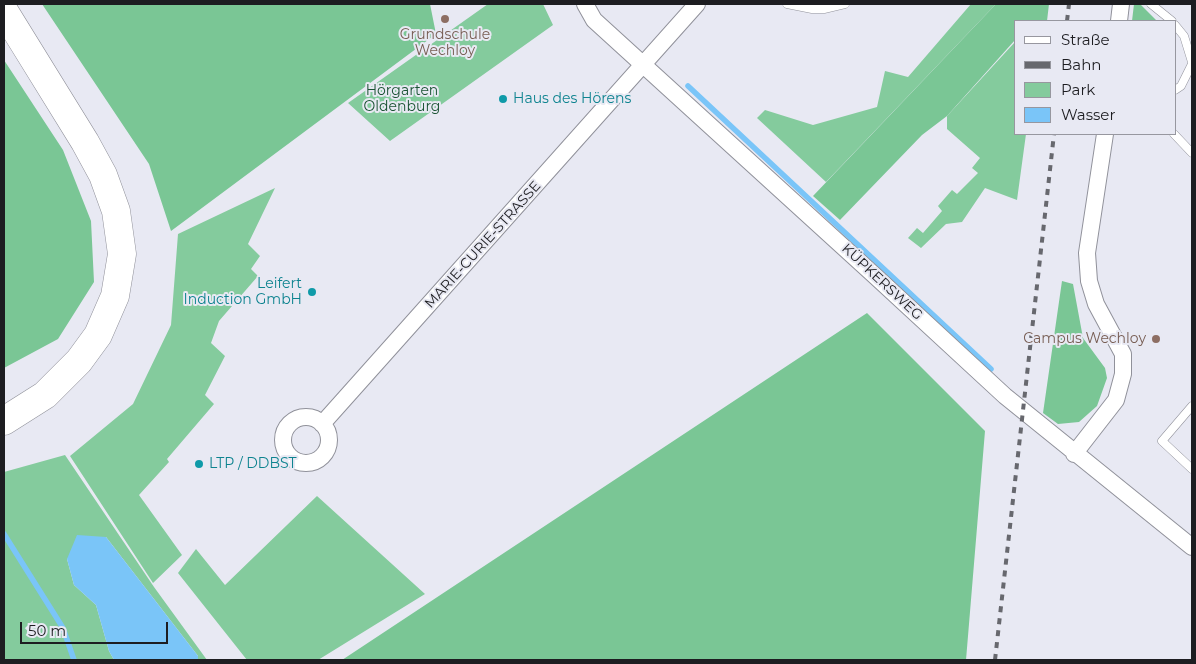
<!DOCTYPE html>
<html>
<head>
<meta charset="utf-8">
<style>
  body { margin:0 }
  #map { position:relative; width:1196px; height:664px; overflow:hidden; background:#e8e9f3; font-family:Montserrat,sans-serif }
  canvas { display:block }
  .frame { position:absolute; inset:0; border:5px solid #1d1d21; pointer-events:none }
  .legend { position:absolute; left:1014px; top:20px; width:162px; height:115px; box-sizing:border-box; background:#e8e9f3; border:1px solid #97979f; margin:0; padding:6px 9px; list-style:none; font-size:15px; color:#1d1d21 }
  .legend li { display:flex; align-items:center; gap:10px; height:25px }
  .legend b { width:25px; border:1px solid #97979f }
  .scale { position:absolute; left:20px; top:622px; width:148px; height:22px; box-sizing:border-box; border:2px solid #1d1d21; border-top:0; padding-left:6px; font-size:15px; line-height:18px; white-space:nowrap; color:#1d1d21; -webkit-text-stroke:4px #e8e9f3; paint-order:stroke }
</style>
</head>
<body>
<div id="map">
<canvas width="1196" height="664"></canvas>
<div class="frame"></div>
<ul class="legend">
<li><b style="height:6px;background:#fff"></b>Straße</li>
<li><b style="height:6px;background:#67686e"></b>Bahn</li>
<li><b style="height:14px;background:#84cb9d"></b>Park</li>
<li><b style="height:14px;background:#7ac5f8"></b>Wasser</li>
</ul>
<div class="scale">50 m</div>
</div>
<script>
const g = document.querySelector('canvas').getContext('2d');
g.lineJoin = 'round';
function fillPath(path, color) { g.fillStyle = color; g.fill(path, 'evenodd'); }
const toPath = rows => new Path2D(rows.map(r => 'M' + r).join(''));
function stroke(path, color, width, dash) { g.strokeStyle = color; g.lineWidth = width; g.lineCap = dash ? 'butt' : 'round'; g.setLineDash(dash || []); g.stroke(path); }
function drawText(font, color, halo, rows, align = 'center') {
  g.font = font + ' Montserrat,sans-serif'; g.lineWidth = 4; g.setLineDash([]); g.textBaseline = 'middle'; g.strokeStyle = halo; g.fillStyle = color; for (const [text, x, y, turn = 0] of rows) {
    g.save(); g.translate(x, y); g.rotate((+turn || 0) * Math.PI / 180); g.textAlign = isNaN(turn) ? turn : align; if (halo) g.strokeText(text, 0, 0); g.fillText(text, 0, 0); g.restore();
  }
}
const green = toPath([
  [488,4,543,4,553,25,390,141,348,103],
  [971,4,996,4,826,182,757,118,765,110,813,125,877,107,885,71,908,77],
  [1015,42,1015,134,1026,134,1017,200,985,188,962,222,946,224,921,248,908,238,917,228,923,233,942,211,938,206,952,190,957,194,978,173,972,168,980,158,947,129,947,116],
  [275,188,248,244,260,256,251,269,258,276,219,321,211,343,225,356,205,395,214,404,167,459,169,462,139,495,182,555,153,583,70,456,133,404,171,325,178,234],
  [65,455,154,587,207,660,198,660,198,656,106,537,67,559,74,585,96,605,109,651,114,660,4,660,4,472],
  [317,496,425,594,318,660,247,660,178,573,196,549,225,585]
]);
const forest = toPath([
  [42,4,430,4,436,34,171,231,149,164],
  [996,4,1049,4,1047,21,1015,21,1015,40,947,116,922,135,840,220,813,196],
  [1134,4,1140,4,1157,21,1132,21],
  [4,60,63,150,91,221,94,282,58,339,4,368],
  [1062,281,1073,284,1083,338,1105,368,1107,378,1097,406,1079,422,1058,424,1043,413],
  [867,313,985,431,966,660,342,660]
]);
const water = toPath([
  [77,535,106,537,198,656,198,660,114,660,109,651,96,605,74,585,67,559]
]);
const stream = toPath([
  [688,86,991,369],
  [4,534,63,628,74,660]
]);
const service = toPath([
  [787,4,812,9,824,9,845,4],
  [1151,4,1172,21],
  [1175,25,1184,36,1192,62],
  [1175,90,1181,86,1192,64],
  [1174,134,1192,153],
  [1192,406,1162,441,1192,469]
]);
const minor = toPath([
  [585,4,594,20,874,275,1005,396,1192,547],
  [1119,21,1121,4],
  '283 440a23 23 0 1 1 46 0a23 23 0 1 1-46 0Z',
  [322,424,697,4],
  [1074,454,1116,400,1123,374,1123,354,1096,304,1089,281,1087,253,1105,134]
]);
const motorway = toPath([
  [4,11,85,142,103,175,116,211,122,254,115,296,98,335,79,361,45,395,4,421]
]);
const rail = toPath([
  [1067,21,1069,4],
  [995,660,1054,134]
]);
const markers = [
  [445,19,5,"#8d6e63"],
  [503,99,5,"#0f9aa8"],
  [312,292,5,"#0f9aa8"],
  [1156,339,5,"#8d6e63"],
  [199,464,5,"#0f9aa8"]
];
const educationNames = [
  ["Grundschule",445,35],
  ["Wechloy",445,51],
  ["Campus Wechloy",1146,339,"right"]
];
const parkNames = [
  ["Hörgarten",402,91],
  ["Oldenburg",402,107]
];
const cultureNames = [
  ["Haus des Hörens",513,99],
  ["Leifert",302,284,"right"],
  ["Induction GmbH",302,300,"right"],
  ["LTP / DDBST",209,464]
];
const streetNames = [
  ["MARIE-CURIE-STRASSE",483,245,-48],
  ["KÜPKERSWEG",882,282,43]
];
fillPath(green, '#84cb9d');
fillPath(forest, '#7ac695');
fillPath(water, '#7ac5f8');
stroke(stream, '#7ac5f8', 5.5);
stroke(service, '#90919a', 9);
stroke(minor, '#90919a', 18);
stroke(motorway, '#90919a', 29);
stroke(service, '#fff', 8);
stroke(minor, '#fff', 16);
stroke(motorway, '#fff', 28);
stroke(rail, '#67686e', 4, [6, 6]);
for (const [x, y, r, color] of markers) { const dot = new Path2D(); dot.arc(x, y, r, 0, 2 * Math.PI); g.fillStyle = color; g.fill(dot); stroke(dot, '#e8e9f3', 2); }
drawText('14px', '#785e54', '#e8e9f3', educationNames);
drawText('14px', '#1a5333', '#e8e9f3', parkNames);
drawText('14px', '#0d838f', '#e8e9f3', cultureNames, 'left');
drawText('14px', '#1d1d21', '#e8e9f3', streetNames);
</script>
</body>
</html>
